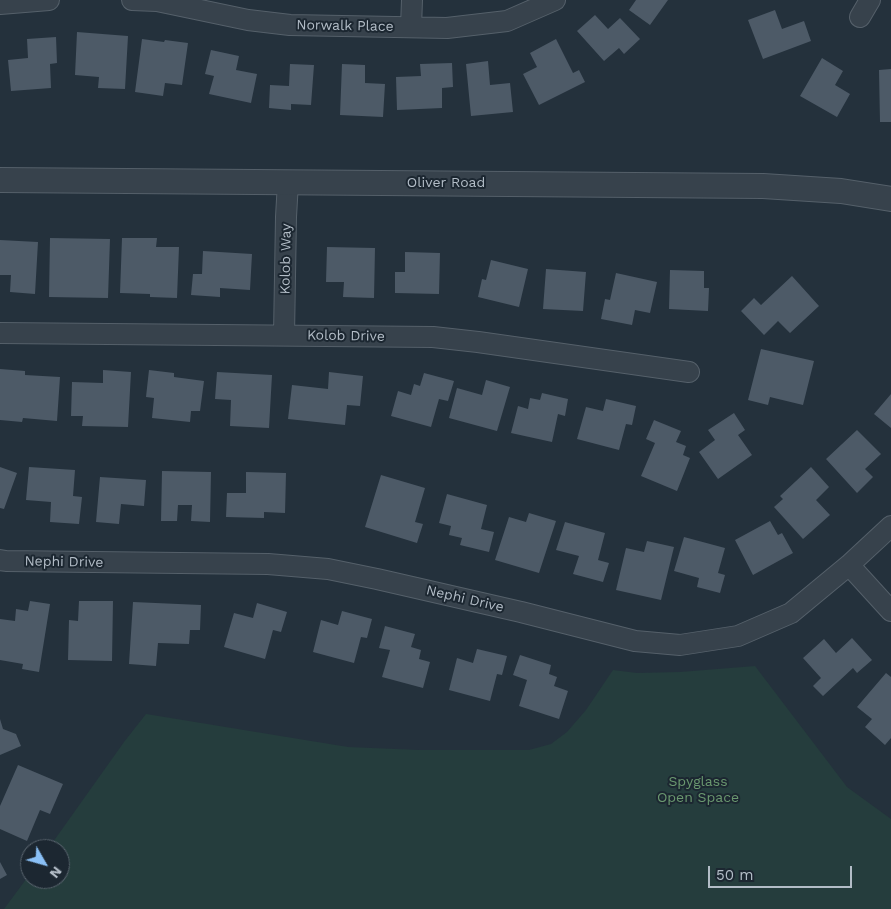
<!DOCTYPE html>
<html>
<head>
<meta charset="utf-8">
<style>
  body { margin:0 }
  #map { position:relative; width:891px; height:909px; overflow:hidden; background:#24313c; font-family:"Work Sans",sans-serif }
  canvas { display:block }
  .north { position:absolute; left:20px; top:839px; width:50px; height:50px; box-sizing:border-box; background:#1c2731; border:1px solid #58636d; border-radius:50%; rotate:128deg; font-size:14px; font-weight:700; line-height:20px; text-align:center; color:#b3bdc7 }
  .north::after { content:''; display:block; margin:auto; width:18px; height:22px; background:#8ac0f6; clip-path:polygon(50% 0,100% 100%,50% 72%,0 100%) }
  .scale { position:absolute; left:708px; top:866px; width:144px; height:22px; box-sizing:border-box; border:2px solid #b3bdc7; border-top:0; padding-left:6px; font-size:15px; line-height:18px; white-space:nowrap; color:#b3bdc7; -webkit-text-stroke:4px #1c2731; paint-order:stroke }
</style>
</head>
<body>
<div id="map">
<canvas width="891" height="909"></canvas>
<div class="north">N</div>
<div class="scale">50 m</div>
</div>
<script>
const g = document.querySelector('canvas').getContext('2d');
g.lineJoin = 'round';
function fillPath(path, color) { g.fillStyle = color; g.fill(path, 'evenodd'); }
const toPath = rows => new Path2D(rows.map(r => 'M' + r).join(''));
function stroke(path, color, width, dash) { g.strokeStyle = color; g.lineWidth = width; g.lineCap = dash ? 'butt' : 'round'; g.setLineDash(dash || []); g.stroke(path); }
function drawText(font, color, halo, rows, align = 'center') {
  g.font = font + ' "Work Sans",sans-serif'; g.lineWidth = 4; g.setLineDash([]); g.textBaseline = 'middle'; g.strokeStyle = halo; g.fillStyle = color; for (const [text, x, y, turn = 0] of rows) {
    g.save(); g.translate(x, y); g.rotate((+turn || 0) * Math.PI / 180); g.textAlign = isNaN(turn) ? turn : align; if (halo) g.strokeText(text, 0, 0); g.fillText(text, 0, 0); g.restore();
  }
}
const green = toPath([
  [755,666,847,787,891,819,891,909,4,909,30,874,30,879,60,879,60,849,48,849,124,742,146,714,348,747,419,750,529,750,551,744,567,732,586,710,613,670,637,673,680,672]
]);
const building = toPath([
  [636,0,668,0,650,25,629,10],
  [775,10,782,29,804,21,811,41,763,59,748,20],
  [595,15,608,29,620,18,640,39,624,54,619,48,604,61,577,31],
  [77,32,128,36,125,89,98,88,99,77,75,75],
  [56,37,57,63,50,64,51,88,11,91,8,60,28,58,27,39],
  [142,39,164,42,165,40,188,43,182,85,165,83,163,96,135,92],
  [556,39,573,73,579,70,585,82,539,105,523,74,537,67,530,53],
  [211,50,239,56,236,70,257,74,251,103,209,94,214,76,205,74],
  [822,58,843,71,835,85,850,94,837,117,800,96],
  [488,61,490,85,510,83,513,112,471,116,466,64],
  [452,63,453,87,442,88,442,108,397,110,396,77,421,76,420,64],
  [290,64,314,65,311,105,291,104,291,110,269,108,270,85,289,86],
  [342,64,365,65,365,83,385,84,383,117,340,115],
  [891,69,891,122,880,122,879,70],
  [50,238,110,239,108,298,49,297],
  [122,238,157,238,156,247,179,247,177,298,150,297,150,294,120,293],
  [0,240,38,242,35,294,10,292,11,275,0,275],
  [327,247,375,248,374,298,343,297,344,282,326,282],
  [203,251,252,254,250,290,220,288,220,297,191,295,193,274,202,274],
  [405,252,440,253,439,294,395,293,395,272,405,272],
  [491,260,528,269,519,307,478,297,482,279,486,280],
  [546,269,586,272,583,311,543,309],
  [670,270,704,271,704,288,709,288,708,311,669,309],
  [616,273,657,282,650,313,635,310,632,325,601,319,605,299,610,300],
  [792,276,819,306,790,333,778,321,764,335,741,311,754,298,761,305],
  [761,349,814,361,803,405,770,397,768,405,748,400],
  [0,369,25,371,25,375,60,377,57,421,23,418,22,422,0,420],
  [103,370,131,372,128,427,82,426,83,416,71,416,72,382,103,383],
  [149,370,174,373,174,377,204,381,200,411,191,411,190,422,152,418,154,398,146,397],
  [217,372,272,375,269,428,230,426,231,400,215,399],
  [329,372,363,376,360,406,347,405,345,425,288,419,292,385,328,389],
  [424,373,454,381,448,401,439,399,431,427,391,416,398,391,411,395,414,384,420,386],
  [486,380,510,387,497,431,449,418,457,388,482,395],
  [542,393,568,399,565,416,558,414,552,442,511,433,518,406,528,409,530,398,540,400],
  [891,394,891,428,874,414],
  [606,399,636,406,632,425,626,424,619,450,577,439,586,407,603,411],
  [734,413,745,430,738,435,752,455,718,479,699,452,715,440,708,430],
  [654,420,681,431,676,442,686,446,683,455,690,458,677,491,641,476,655,443,646,439],
  [857,430,881,454,865,469,873,477,857,493,826,459],
  [0,467,17,473,4,509,0,508],
  [29,467,75,470,73,496,82,497,79,524,50,522,51,502,26,500],
  [811,467,829,487,816,500,830,515,803,539,774,507,783,499,780,496],
  [162,471,211,472,210,522,191,521,192,505,178,505,177,521,161,521],
  [246,472,286,473,285,513,264,512,264,518,226,517,227,493,246,493],
  [381,475,425,488,415,522,423,524,417,543,365,527],
  [100,477,146,480,144,506,121,504,119,524,96,522],
  [447,494,487,505,481,529,494,532,489,552,460,545,462,538,449,535,451,526,439,523],
  [529,513,556,521,539,573,495,560,509,517,526,522],
  [770,521,778,535,782,533,793,553,753,575,735,540],
  [565,522,605,533,598,560,609,563,603,582,573,574,579,556,556,550],
  [684,537,725,548,718,573,725,575,720,593,697,587,699,578,674,571],
  [647,541,674,547,661,600,616,590,626,548,644,552],
  [30,601,50,604,39,672,22,669,23,664,0,660,0,619,15,621,16,609,28,611],
  [79,601,113,601,112,661,68,660,69,620,78,621],
  [133,602,201,605,200,630,190,630,189,644,158,643,156,666,129,664],
  [257,603,287,612,281,632,273,630,265,659,224,647,234,613,253,618],
  [342,611,372,619,367,638,361,637,354,663,313,652,321,620,338,625],
  [385,626,415,634,411,647,421,650,419,659,430,662,423,688,382,677,390,650,379,648],
  [852,638,872,660,857,673,853,668,823,696,813,686,821,678,803,658,824,639,836,653],
  [477,649,507,656,502,675,497,674,490,701,449,690,457,658,473,663],
  [520,655,551,665,549,674,557,677,554,686,568,691,559,719,519,706,527,680,513,675],
  [886,673,891,677,891,738,885,745,865,727,872,719,857,707],
  [0,719,3,729,16,734,21,746,0,755],
  [18,765,63,784,50,814,40,810,27,841,0,829,0,806],
  [0,862,7,875,0,879]
]);
const minor = toPath([
  [132,0,157,1,248,20,290,25,447,28,507,21,555,0],
  [0,4,49,0],
  [860,17,870,0],
  [411,27,412,0],
  [0,333,433,337,478,342,689,372],
  [284,335,286,217,288,182],
  [0,560,6,561,268,564,328,569,377,579,521,612,635,641,680,645,738,636,791,613,849,565,891,526],
  [849,565,891,611]
]);
const tertiary = toPath([
  [0,180,763,186,841,191,891,199]
]);
const streetNames = [
  ["Norwalk Place",345,26,1],
  ["Oliver Road",446,183],
  ["Kolob Way",286,259,-89],
  ["Kolob Drive",346,336,1],
  ["Nephi Drive",64,562,1],
  ["Nephi Drive",465,599,13]
];
const parkNames = [
  ["Spyglass",698,782],
  ["Open Space",698,798]
];
fillPath(green, '#253d3d');
fillPath(building, '#4d5a67');
stroke(minor, '#55606a', 22);
stroke(tertiary, '#55606a', 26);
stroke(minor, '#37424c', 20);
stroke(tertiary, '#37424c', 24);
drawText('14px', '#b3bdc7', '#1c2731', streetNames);
drawText('14px', '#6a986f', '#1c2731', parkNames);
</script>
</body>
</html>
